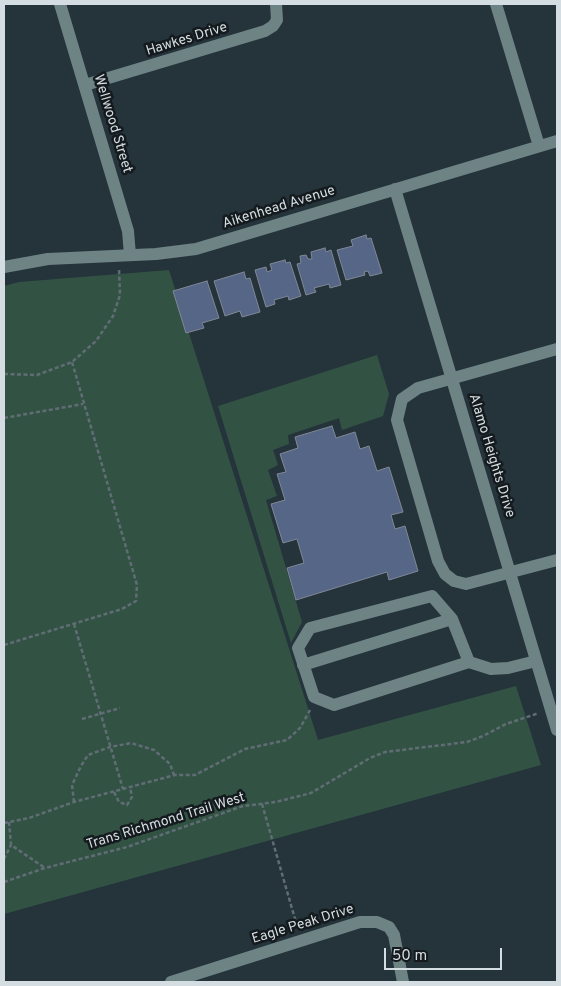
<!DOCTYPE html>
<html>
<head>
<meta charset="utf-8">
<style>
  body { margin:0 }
  #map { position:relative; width:561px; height:986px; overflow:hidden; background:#25333b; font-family:Overpass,sans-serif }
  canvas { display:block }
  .frame { position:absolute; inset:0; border:5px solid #d4dde1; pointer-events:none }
  .scale { position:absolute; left:384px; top:948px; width:118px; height:22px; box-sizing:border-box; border:2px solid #d4dde1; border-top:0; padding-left:6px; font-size:15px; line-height:18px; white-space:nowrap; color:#d4dde1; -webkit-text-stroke:4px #141a1d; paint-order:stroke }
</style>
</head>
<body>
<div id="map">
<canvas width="561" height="986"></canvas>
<div class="frame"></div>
<div class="scale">50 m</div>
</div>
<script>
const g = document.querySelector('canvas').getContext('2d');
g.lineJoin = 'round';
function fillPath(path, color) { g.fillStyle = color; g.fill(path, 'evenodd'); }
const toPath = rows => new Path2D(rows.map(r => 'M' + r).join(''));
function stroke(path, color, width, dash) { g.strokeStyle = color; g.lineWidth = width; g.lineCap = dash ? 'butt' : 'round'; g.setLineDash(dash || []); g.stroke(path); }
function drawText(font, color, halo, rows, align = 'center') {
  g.font = font + ' Overpass,sans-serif'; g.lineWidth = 5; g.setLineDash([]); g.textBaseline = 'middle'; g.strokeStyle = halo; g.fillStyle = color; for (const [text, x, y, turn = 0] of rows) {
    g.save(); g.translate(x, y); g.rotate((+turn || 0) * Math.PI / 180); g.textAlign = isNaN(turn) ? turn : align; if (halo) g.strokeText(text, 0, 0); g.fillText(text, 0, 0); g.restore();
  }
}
const green = toPath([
  [169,270,318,740,516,686,541,765,4,914,4,286,19,282],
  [377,355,389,394,383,416,342,430,339,418,288,435,289,444,273,450,278,465,268,470,277,496,266,500,302,622,291,643,218,406]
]);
const building = toPath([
  [366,235,367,239,371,238,382,273,370,276,368,271,364,272,365,275,346,280,337,250,353,246,351,240,366,235],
  [325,248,326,252,331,250,341,285,330,288,329,284,314,288,316,292,306,295,297,264,301,263,300,256,306,255,308,259,312,259,311,252,325,248],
  [285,260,286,263,290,262,301,296,289,300,288,296,274,300,275,304,266,307,255,270,266,267,267,272,272,270,270,264,285,260],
  [244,272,246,279,250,278,260,312,242,317,240,311,225,316,214,281,244,272],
  [207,281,219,318,202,323,204,328,186,333,173,291,207,281],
  [332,426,336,438,355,432,360,449,369,446,377,471,389,467,403,512,391,515,395,529,405,526,418,571,389,580,387,572,296,600,287,568,304,563,297,539,283,543,271,504,285,500,277,474,286,472,280,454,298,448,295,437,332,426]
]);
const path = toPath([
  [4,374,37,375,72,362,96,341,113,316,120,295,119,269],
  [4,418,83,404],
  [74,624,123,789],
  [4,645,122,609,136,601,137,585,72,362],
  [82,719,120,708],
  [114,792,119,802,127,805,132,797,130,787],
  [74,802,72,785,81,766,88,755,110,747,131,743,154,750,170,764,174,775],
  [262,804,297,926],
  [9,822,11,845,45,868],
  [4,823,29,818,74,802,175,775,195,775,245,749,287,740,300,728,310,710],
  [4,859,11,845],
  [4,882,45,868,127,847,243,806,276,802,311,793,370,758,385,752,467,742,483,736,506,724,539,713]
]);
const minor = toPath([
  [60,4,128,231,130,255],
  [496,4,539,146],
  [85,85,265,31,273,26,277,20,276,4],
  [395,189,557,730],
  [4,267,48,259,156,254,196,249,557,141],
  [557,349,418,388,402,399,397,420,438,561,445,574,454,581,466,584,557,560],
  [469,662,334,705,314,697,298,648,310,628,432,596,452,619,469,662,491,669,508,668,536,661],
  [303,665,452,619],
  [171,982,360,922,377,922,389,927,394,935,403,982]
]);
const streetNames = [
  ["Hawkes Drive",187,40,-17],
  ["Wellwood Street",112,124,73],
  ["Aikenhead Avenue",279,208,-17],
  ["Alamo Heights Drive",491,456,73],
  ["Trans Richmond Trail West",166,822,-17],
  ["Eagle Peak Drive",303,925,-17]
];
fillPath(green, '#325344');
fillPath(building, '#566687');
stroke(building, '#818896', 1);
stroke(path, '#616d74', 2.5, [4, 2.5]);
stroke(minor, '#6d8384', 12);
drawText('14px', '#d4dde1', '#141a1d', streetNames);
</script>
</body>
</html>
